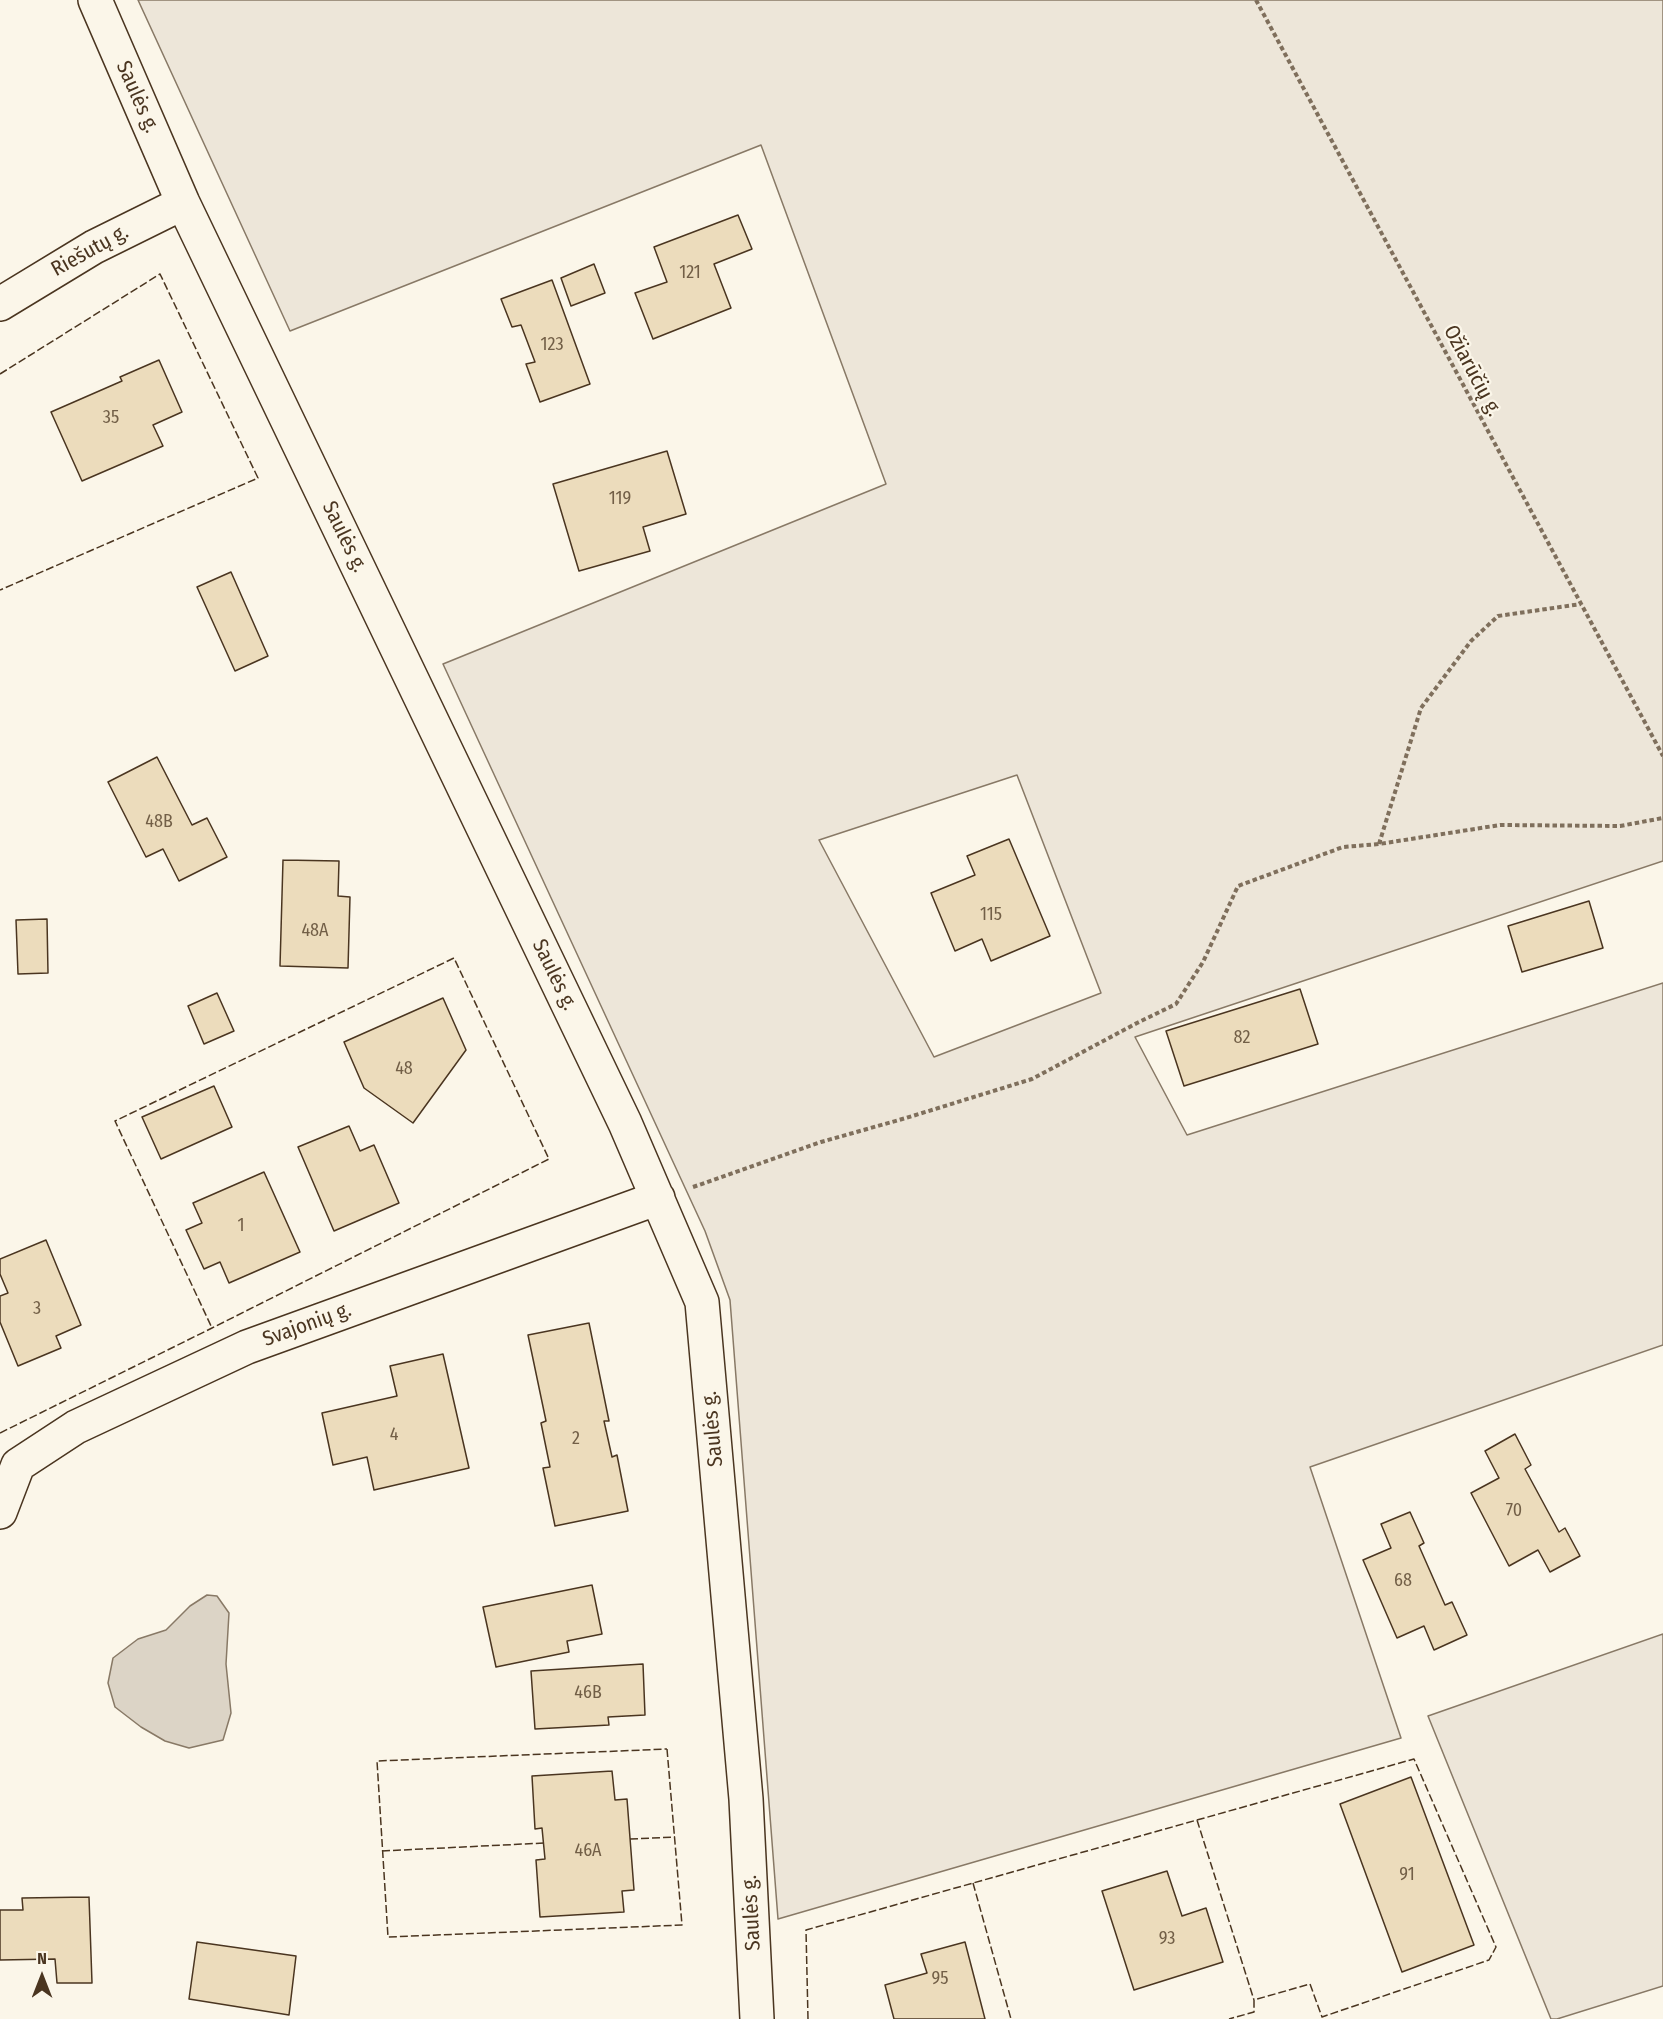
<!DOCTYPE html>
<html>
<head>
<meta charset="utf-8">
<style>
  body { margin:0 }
  #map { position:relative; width:1663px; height:2019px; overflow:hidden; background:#fbf6e9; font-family:"Fira Sans Condensed",sans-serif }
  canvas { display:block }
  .north { position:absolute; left:12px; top:1947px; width:60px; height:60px; -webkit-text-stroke:4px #fbf6e9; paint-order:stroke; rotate:0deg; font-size:16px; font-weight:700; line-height:24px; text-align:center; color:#4a3520 }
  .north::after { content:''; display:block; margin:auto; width:21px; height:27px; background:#4a3520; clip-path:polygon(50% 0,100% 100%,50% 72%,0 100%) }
</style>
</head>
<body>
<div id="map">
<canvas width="1663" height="2019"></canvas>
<div class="north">N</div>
</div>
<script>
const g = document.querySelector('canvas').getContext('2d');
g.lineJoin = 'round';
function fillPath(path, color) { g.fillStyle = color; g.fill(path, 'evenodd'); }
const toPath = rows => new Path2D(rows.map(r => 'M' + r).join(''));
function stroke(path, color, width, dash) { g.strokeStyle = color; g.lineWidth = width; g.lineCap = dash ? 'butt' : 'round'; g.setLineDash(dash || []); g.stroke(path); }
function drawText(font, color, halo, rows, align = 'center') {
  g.font = font + ' "Fira Sans Condensed",sans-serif'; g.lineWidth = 4.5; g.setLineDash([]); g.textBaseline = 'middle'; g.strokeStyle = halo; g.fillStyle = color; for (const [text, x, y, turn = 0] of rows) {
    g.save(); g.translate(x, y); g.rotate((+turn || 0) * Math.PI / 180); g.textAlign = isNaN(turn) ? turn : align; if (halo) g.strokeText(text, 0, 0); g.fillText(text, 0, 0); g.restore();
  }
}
const green = toPath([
  [138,0,1663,0,1663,861,1135,1037,1187,1135,1663,983,1663,1345,1310,1467,1401,1738,778,1919,730,1300,705,1231,443,664,886,484,761,145,290,331,138,0],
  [1017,775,1101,993,934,1057,819,840,1017,775],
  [1663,1634,1663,1986,1557,2019,1551,2019,1428,1716,1663,1634]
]);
const water = toPath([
  [207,1595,217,1596,229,1613,226,1664,231,1713,223,1740,189,1748,165,1741,141,1727,115,1707,108,1683,113,1658,138,1639,166,1630,190,1606,207,1595]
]);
const building = toPath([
  [738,215,752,249,714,264,731,308,653,339,635,293,667,282,654,247,738,215],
  [594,264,605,293,571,306,561,278,594,264],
  [552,280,590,384,540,402,526,364,535,362,521,325,512,327,501,299,552,280],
  [159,360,182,412,153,425,163,446,82,481,51,412,122,381,120,377,159,360],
  [667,451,686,514,643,527,650,551,579,571,553,484,667,451],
  [231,572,268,656,235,671,197,587,231,572],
  [157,757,192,825,207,818,227,857,179,881,163,849,146,857,108,782,157,757],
  [1009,839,1050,936,991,961,982,939,955,951,931,893,975,875,967,856,1009,839],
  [283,860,339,861,338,896,350,897,348,968,280,966,283,860],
  [1589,901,1603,948,1522,972,1508,926,1589,901],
  [47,919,48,973,18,974,16,920,47,919],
  [1300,989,1318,1044,1184,1086,1166,1031,1300,989],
  [217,993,234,1031,204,1044,188,1006,217,993],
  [443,998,466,1050,413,1123,364,1088,344,1042,443,998],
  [214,1086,232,1127,161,1159,142,1117,214,1086],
  [349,1126,360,1151,374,1145,399,1203,334,1231,298,1147,349,1126],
  [264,1172,300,1252,229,1283,220,1262,204,1269,186,1230,202,1223,193,1203,264,1172],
  [46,1240,81,1325,56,1336,61,1348,18,1366,0,1322,0,1296,8,1293,0,1274,0,1259,46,1240],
  [589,1323,609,1421,604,1421,612,1457,617,1455,628,1511,555,1526,543,1468,550,1467,541,1423,546,1421,528,1335,589,1323],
  [443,1354,469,1468,374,1490,367,1457,333,1465,322,1413,397,1396,390,1366,443,1354],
  [1515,1434,1531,1465,1525,1469,1559,1532,1565,1528,1580,1556,1550,1572,1538,1550,1509,1566,1471,1493,1499,1478,1485,1451,1515,1434],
  [1410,1512,1424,1543,1419,1546,1445,1605,1452,1602,1467,1635,1434,1650,1424,1626,1397,1638,1363,1560,1391,1548,1381,1524,1410,1512],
  [592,1585,602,1634,567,1641,569,1652,496,1667,483,1607,592,1585],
  [643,1664,645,1715,608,1717,609,1725,535,1729,531,1671,643,1664],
  [612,1771,615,1800,627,1799,634,1890,622,1891,624,1912,540,1917,536,1860,545,1859,542,1828,535,1829,532,1776,612,1771],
  [1411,1777,1474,1945,1402,1972,1340,1804,1411,1777],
  [1167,1871,1182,1916,1206,1908,1223,1962,1134,1990,1102,1891,1167,1871],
  [89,1897,92,1983,57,1983,55,1959,0,1960,0,1910,23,1910,22,1898,89,1897],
  [197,1942,296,1956,289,2015,189,1999,197,1942],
  [965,1942,985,2019,894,2019,885,1985,927,1973,921,1954,965,1942]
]);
const path = toPath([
  [1256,0,1663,756],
  [1379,844,1421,708,1471,641,1498,616,1581,604],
  [693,1187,821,1142,906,1118,1032,1079,1137,1023,1176,1004,1203,962,1238,886,1343,847,1379,844,1500,825,1620,826,1663,818]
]);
const minor = toPath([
  [95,0,183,203,625,1123,702,1302,746,1799,757,2019],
  [0,304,94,247,183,203],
  [0,1512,18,1465,76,1427,247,1347,658,1198]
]);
const fence = toPath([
  [0,374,160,274,258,478,0,590],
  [0,1433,212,1328,549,1159,454,958,115,1121,212,1328],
  [667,1749,682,1925,388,1937,377,1761,667,1749],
  [1197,1820,1254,2000],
  [630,1839,675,1837],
  [382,1851,544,1843],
  [973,1883,1011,2019],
  [808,2019,806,1930,1414,1759,1496,1947,1489,1960,1322,2017,1310,1984,1254,2000,1254,2012,1229,2019]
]);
const numberNames = [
  ["121",690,273],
  ["123",552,345],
  ["35",111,418],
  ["119",620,499],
  ["48B",159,822],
  ["115",991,915],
  ["48A",315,931],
  ["82",1242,1038],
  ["48",404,1069],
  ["1",241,1226],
  ["3",37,1309],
  ["4",394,1435],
  ["2",576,1439],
  ["70",1514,1511],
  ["68",1403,1581],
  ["46B",588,1693],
  ["46A",588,1851],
  ["91",1407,1875],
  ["93",1167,1939],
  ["95",940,1979]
];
const streetNames = [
  ["Saulės g.",137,97,66],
  ["Riešutų g.",90,251,-29],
  ["Ožiarūčių g.",1472,371,62],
  ["Saulės g.",344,537,64],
  ["Saulės g.",554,975,64],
  ["Svajonių g.",307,1325,-20],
  ["Saulės g.",713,1429,-95],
  ["Saulės g.",752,1913,-93]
];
fillPath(green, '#ede6d9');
stroke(green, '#887966', 1.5);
fillPath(water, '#dcd4c6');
stroke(water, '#887966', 1.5);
fillPath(building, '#ecdcbc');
stroke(building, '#4a3520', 1.5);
stroke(minor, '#4a3520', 36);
stroke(path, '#7f6f5c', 4, [4.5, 3]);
stroke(minor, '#fbf6e9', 33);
stroke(fence, '#4a3520', 1.5, [8, 3]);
drawText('18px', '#725f47', null, numberNames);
drawText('21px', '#4a3520', '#fbf6e9', streetNames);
</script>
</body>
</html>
